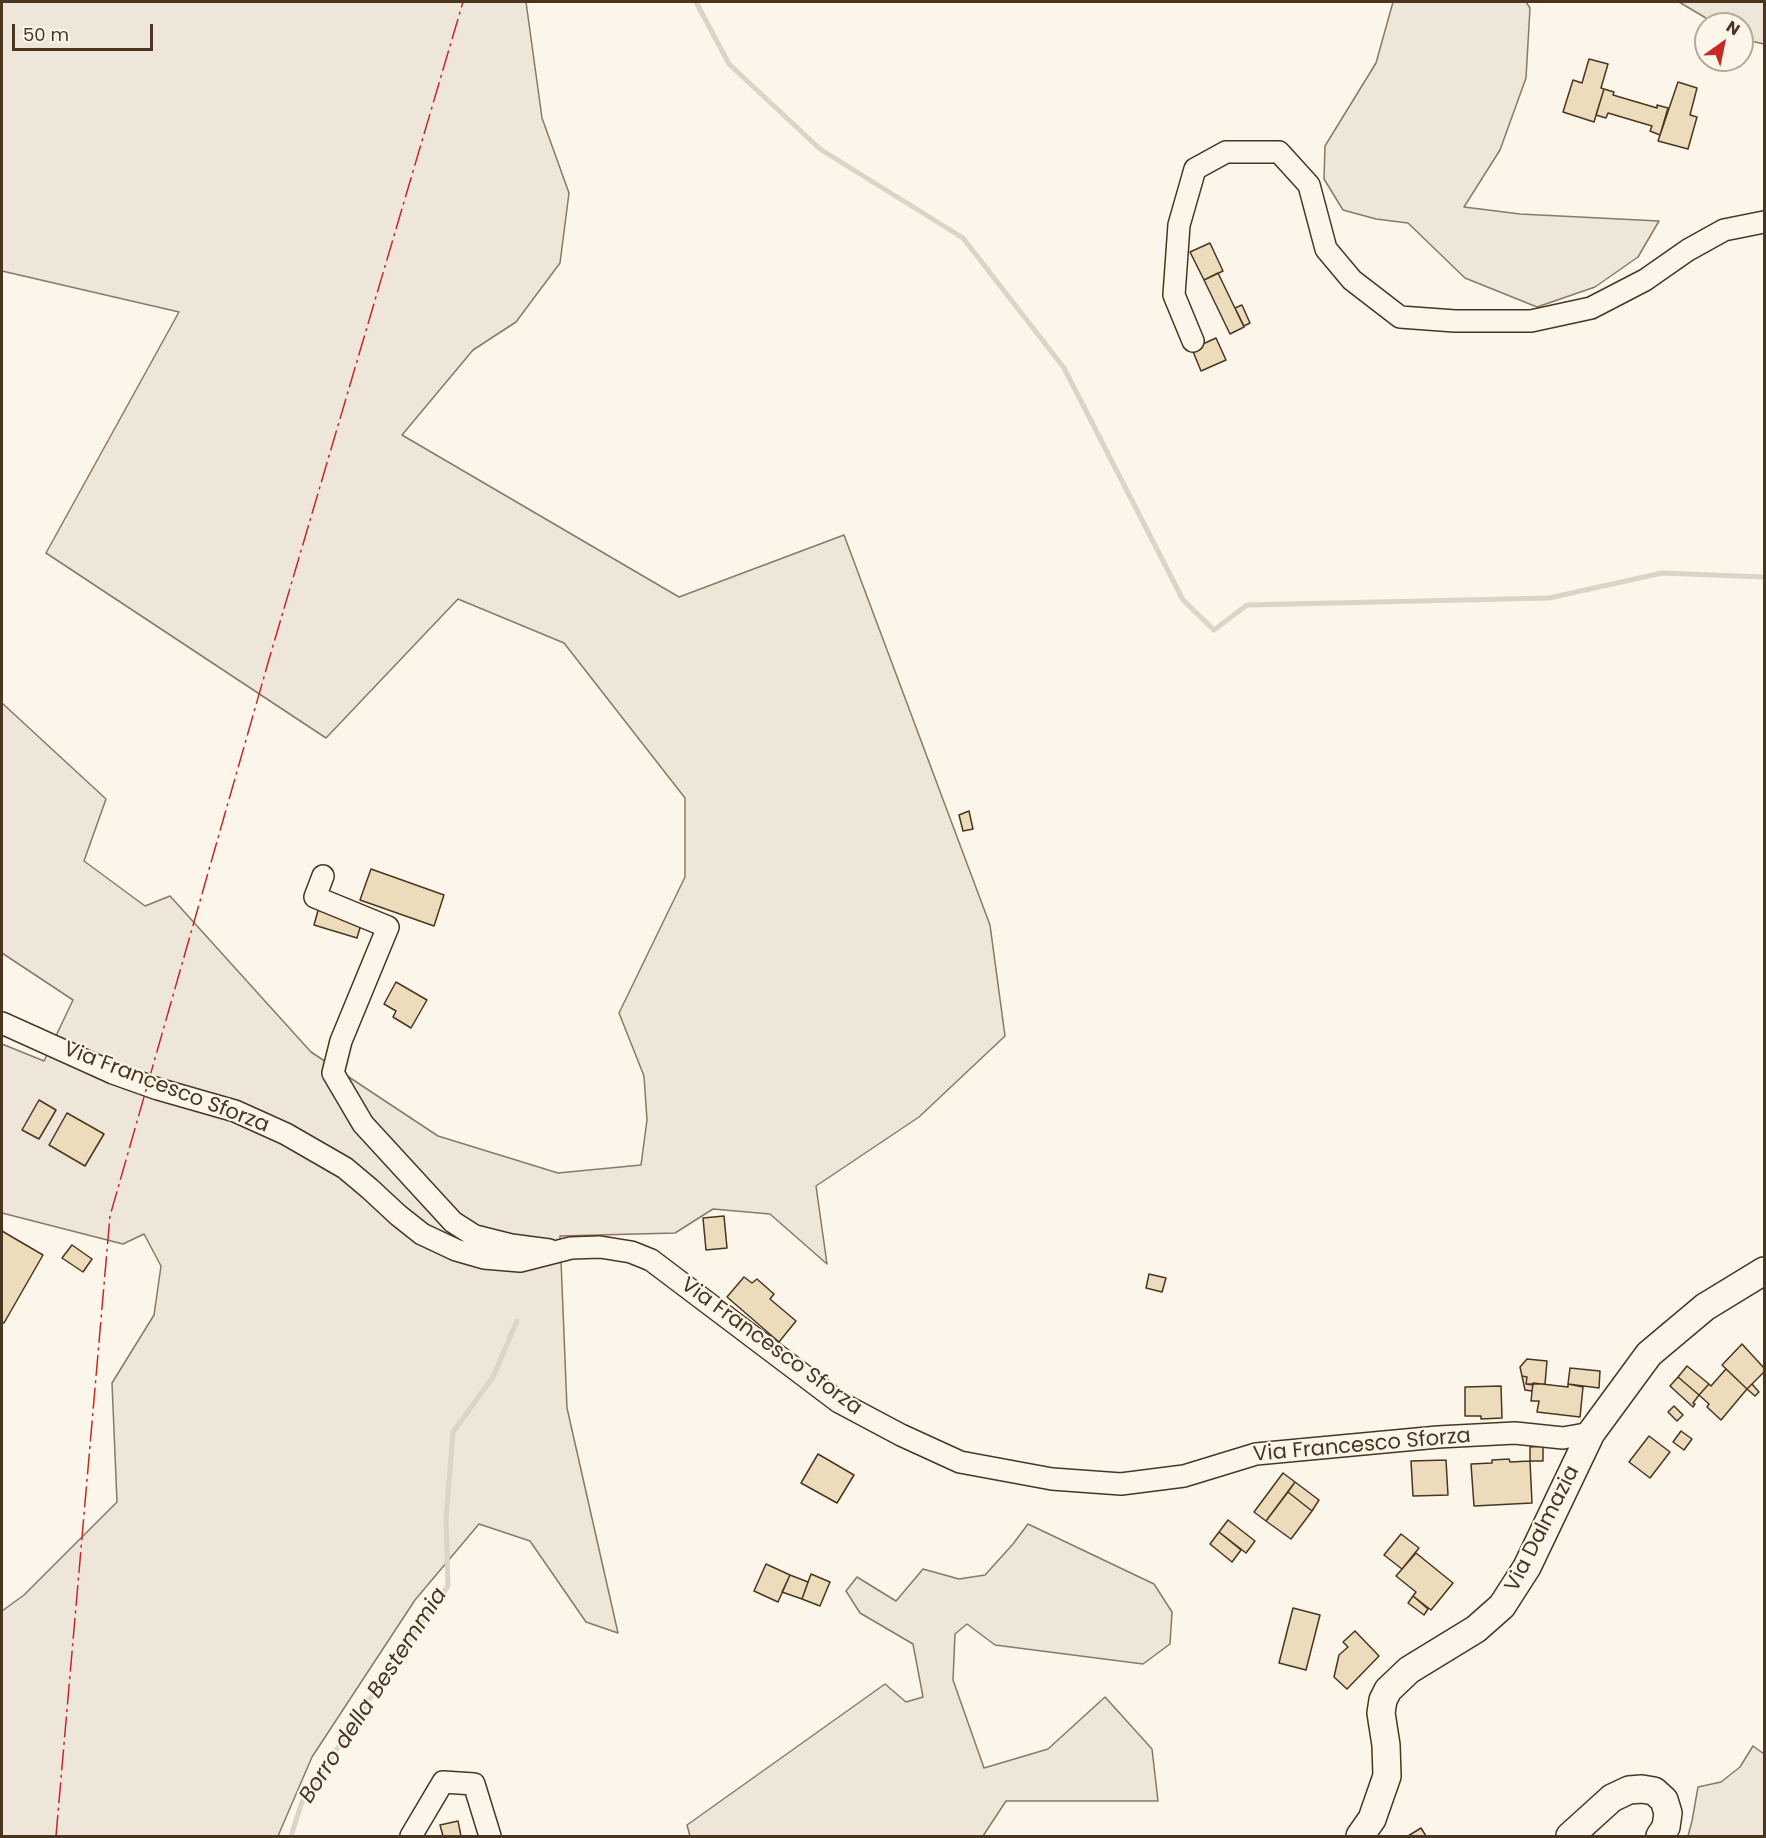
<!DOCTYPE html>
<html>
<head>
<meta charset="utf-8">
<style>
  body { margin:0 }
  #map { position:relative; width:1766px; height:1838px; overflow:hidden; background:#fbf6e9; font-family:Poppins,sans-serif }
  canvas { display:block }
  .frame { position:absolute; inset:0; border:3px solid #4a3520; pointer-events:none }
  .north { position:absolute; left:1694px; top:12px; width:60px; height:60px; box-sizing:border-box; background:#fbf6e9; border:2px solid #b4a999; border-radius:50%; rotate:33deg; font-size:16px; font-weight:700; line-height:24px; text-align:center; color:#4a3520 }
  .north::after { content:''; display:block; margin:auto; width:21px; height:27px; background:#c62828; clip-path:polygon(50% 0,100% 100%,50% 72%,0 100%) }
  .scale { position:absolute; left:12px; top:24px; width:141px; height:27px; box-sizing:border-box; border:3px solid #4a3520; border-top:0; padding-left:8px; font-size:18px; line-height:21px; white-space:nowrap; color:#4a3520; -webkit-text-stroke:4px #fbf6e9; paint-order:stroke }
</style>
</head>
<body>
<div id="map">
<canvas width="1766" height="1838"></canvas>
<div class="frame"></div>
<div class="north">N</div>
<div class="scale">50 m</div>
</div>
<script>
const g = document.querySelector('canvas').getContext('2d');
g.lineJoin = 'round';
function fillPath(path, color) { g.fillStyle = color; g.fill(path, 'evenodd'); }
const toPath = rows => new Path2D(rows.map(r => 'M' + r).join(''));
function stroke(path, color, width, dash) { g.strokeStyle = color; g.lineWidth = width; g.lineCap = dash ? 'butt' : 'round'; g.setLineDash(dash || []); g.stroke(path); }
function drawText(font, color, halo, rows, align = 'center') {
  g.font = font + ' Poppins,sans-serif'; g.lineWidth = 4.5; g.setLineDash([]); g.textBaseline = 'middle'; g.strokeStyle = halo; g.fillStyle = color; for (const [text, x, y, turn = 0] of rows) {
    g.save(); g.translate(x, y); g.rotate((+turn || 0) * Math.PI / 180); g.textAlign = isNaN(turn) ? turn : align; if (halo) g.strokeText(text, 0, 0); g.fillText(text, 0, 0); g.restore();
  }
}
const green = toPath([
  [2,2,526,2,542,118,569,193,560,263,516,322,473,350,402,435,679,597,844,535,990,925,1005,1036,919,1117,816,1186,827,1264,770,1214,713,1209,675,1233,560,1236,567,1408,618,1633,586,1622,530,1541,479,1524,415,1600,312,1757,278,1836,2,1836,2,1611,24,1595,117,1502,112,1383,154,1315,161,1266,144,1234,123,1244,2,1213,2,1044,44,1061,73,1000,2,953,2,703,106,799,84,861,145,906,170,896,311,1052,438,1136,558,1173,641,1165,647,1120,644,1076,619,1013,685,877,685,798,564,643,458,599,326,738,46,553,179,312,2,271,2,2],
  [1393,2,1526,2,1530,8,1526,78,1500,150,1464,207,1520,214,1659,221,1638,257,1595,287,1537,307,1465,278,1408,223,1376,219,1343,210,1324,179,1325,146,1376,63,1393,2],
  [1679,2,1764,2,1764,44,1742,39,1742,24,1716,24,1679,2],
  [1028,1524,1154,1584,1172,1612,1170,1644,1143,1664,995,1645,967,1624,955,1634,953,1680,984,1768,1048,1749,1105,1697,1152,1749,1158,1801,1006,1801,983,1836,690,1836,687,1825,885,1684,906,1702,923,1697,913,1644,860,1613,846,1591,857,1577,896,1601,923,1569,959,1579,985,1575,1013,1544,1028,1524],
  [1753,1746,1764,1754,1764,1836,1688,1836,1692,1821,1698,1787,1721,1782,1740,1767,1753,1746]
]);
const stream = toPath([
  [696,2,729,64,820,149,963,238,1064,368,1183,600,1214,630,1247,605,1549,598,1662,573,1764,577],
  [291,1836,302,1802,400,1653,448,1586,446,1519,453,1432,493,1377,517,1321]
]);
const building = toPath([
  [1589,59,1608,64,1601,88,1604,89,1594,122,1563,112,1573,80,1582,83,1589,59],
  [1678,82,1697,88,1690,115,1697,117,1688,149,1658,141,1678,82],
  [1604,89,1614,92,1613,95,1657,108,1657,105,1668,108,1660,135,1650,131,1652,126,1608,113,1606,118,1596,115,1604,89],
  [1210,243,1223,271,1204,280,1190,252,1210,243],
  [1218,273,1244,327,1230,334,1204,280,1218,273],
  [1242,305,1250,323,1244,326,1235,308,1242,305],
  [1216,338,1226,360,1201,371,1192,349,1216,338],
  [969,811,973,829,963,831,959,815,969,811],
  [371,869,444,895,434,926,360,900,371,869],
  [319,907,362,921,357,938,314,925,319,907],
  [396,982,427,1000,411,1028,393,1017,396,1011,384,1004,396,982],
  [39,1100,56,1110,39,1139,22,1130,39,1100],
  [67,1113,104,1134,85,1166,49,1145,67,1113],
  [724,1216,727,1248,706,1250,703,1218,724,1216],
  [2,1231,43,1255,4,1323,2,1322,2,1231],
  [72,1245,92,1259,83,1272,62,1258,72,1245],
  [1149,1274,1166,1278,1162,1292,1146,1288,1149,1274],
  [744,1277,752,1283,757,1279,774,1294,770,1299,796,1321,779,1342,727,1297,744,1277],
  [1742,1344,1764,1368,1764,1372,1747,1389,1722,1365,1742,1344],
  [1527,1359,1547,1361,1545,1384,1526,1384,1527,1377,1522,1376,1520,1367,1527,1359],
  [1687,1366,1709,1384,1699,1395,1678,1377,1687,1366],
  [1570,1368,1600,1371,1599,1388,1568,1384,1570,1368],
  [1726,1369,1747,1389,1721,1420,1707,1407,1709,1404,1699,1395,1709,1384,1711,1386,1726,1369],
  [1522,1376,1527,1377,1526,1384,1533,1385,1532,1391,1525,1390,1522,1376],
  [1678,1377,1699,1395,1693,1403,1695,1404,1693,1407,1670,1386,1678,1377],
  [1533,1383,1568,1387,1568,1384,1583,1387,1580,1417,1537,1412,1539,1401,1531,1401,1533,1383],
  [1752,1384,1759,1392,1755,1396,1747,1389,1752,1384],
  [1501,1386,1502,1418,1481,1419,1481,1416,1465,1416,1465,1387,1501,1386],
  [1674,1406,1683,1415,1677,1421,1668,1412,1674,1406],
  [1681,1431,1692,1439,1684,1450,1673,1442,1681,1431],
  [1649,1436,1670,1452,1650,1478,1629,1462,1649,1436],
  [1543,1446,1543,1461,1530,1461,1530,1447,1543,1446],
  [818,1454,854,1475,837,1503,801,1483,818,1454],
  [1509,1459,1510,1462,1530,1461,1532,1503,1474,1506,1471,1464,1492,1463,1492,1460,1509,1459],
  [1446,1460,1448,1495,1413,1496,1411,1461,1446,1460],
  [1283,1473,1295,1482,1266,1521,1254,1512,1283,1473],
  [1295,1482,1319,1500,1312,1511,1288,1492,1295,1482],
  [1288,1492,1312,1511,1291,1539,1266,1521,1288,1492],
  [1228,1520,1255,1541,1246,1553,1219,1532,1228,1520],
  [1219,1532,1241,1550,1232,1562,1210,1544,1219,1532],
  [1401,1534,1419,1548,1402,1569,1384,1555,1401,1534],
  [1416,1553,1453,1583,1431,1610,1413,1596,1416,1592,1396,1576,1416,1553],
  [766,1564,790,1575,778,1602,754,1591,766,1564],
  [811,1574,830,1582,820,1606,802,1599,811,1574],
  [790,1575,808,1582,802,1599,782,1592,790,1575],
  [1413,1596,1428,1609,1424,1615,1408,1603,1413,1596],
  [1293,1608,1320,1615,1306,1670,1279,1663,1293,1608],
  [1355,1631,1379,1656,1347,1689,1334,1677,1339,1655,1348,1647,1343,1642,1355,1631],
  [458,1821,461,1836,443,1836,440,1825,458,1821],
  [1421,1828,1426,1836,1408,1836,1421,1828]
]);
const minor = toPath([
  [1193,341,1174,295,1179,225,1195,169,1226,152,1279,152,1309,185,1326,249,1352,280,1400,317,1455,321,1531,321,1591,308,1645,280,1688,250,1724,230,1764,222],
  [323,876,315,897,388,927,341,1041,333,1073,363,1124,453,1222,475,1236,511,1245,549,1250],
  [2,1023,113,1073,158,1089,235,1111,286,1134,345,1168,370,1189,398,1215,422,1234,456,1250,484,1258,520,1261,571,1248,600,1247,631,1252,651,1260,839,1402,901,1435,960,1462,1052,1479,1121,1484,1184,1476,1256,1454,1438,1437,1515,1433,1563,1438,1591,1433],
  [411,1836,443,1782,474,1784,490,1836]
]);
const major = toPath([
  [1360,1836,1372,1819,1387,1776,1386,1745,1381,1713,1383,1700,1388,1690,1409,1670,1476,1629,1502,1606,1527,1567,1591,1433,1649,1354,1705,1307,1764,1271],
  [1570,1836,1612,1798,1629,1790,1642,1789,1654,1791,1664,1800,1668,1813,1666,1827,1660,1836]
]);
const power = toPath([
  [56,1836,110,1216,270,656,463,2]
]);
const streetNames = [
  ["Via Francesco Sforza",166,1088,21],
  ["Via Francesco Sforza",771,1347,36],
  ["Via Francesco Sforza",1362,1446,-5],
  ["Via Dalmazia",1543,1529,-63]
];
const waterNames = [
  ["Borro della Bestemmia",374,1696,-57]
];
fillPath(green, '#ede6d9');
stroke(green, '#887966', 1.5);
stroke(stream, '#dcd4c6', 5);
fillPath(building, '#ecdcbc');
stroke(building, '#4a3520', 1.5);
stroke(minor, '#4a3520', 24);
stroke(major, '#4a3520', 30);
stroke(minor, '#fbf6e9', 21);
stroke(major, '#fbf6e9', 27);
stroke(power, '#c62828', 1.5, [21, 4.5, 3, 4.5]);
drawText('21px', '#4a3520', '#fbf6e9', streetNames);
drawText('italic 22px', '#4a3520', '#fbf6e9', waterNames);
</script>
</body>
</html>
